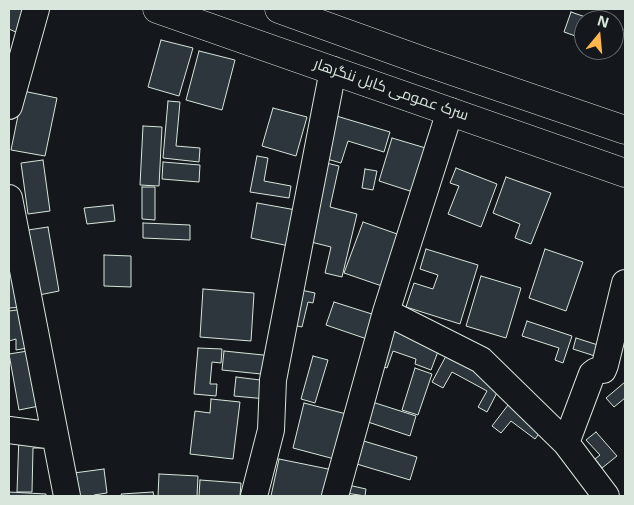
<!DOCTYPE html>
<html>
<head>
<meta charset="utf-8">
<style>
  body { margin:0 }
  #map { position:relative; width:634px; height:505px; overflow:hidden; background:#14181c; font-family:"Open Sans",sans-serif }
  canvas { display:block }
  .frame { position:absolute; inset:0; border:10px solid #d8e6dc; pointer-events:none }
  .north { position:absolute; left:574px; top:10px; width:50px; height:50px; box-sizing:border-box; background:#14181c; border:1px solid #626a69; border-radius:50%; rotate:17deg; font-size:14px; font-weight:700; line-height:20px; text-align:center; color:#d8e6dc }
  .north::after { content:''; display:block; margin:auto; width:18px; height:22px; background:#ffb74d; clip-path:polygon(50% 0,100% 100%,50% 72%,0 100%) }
</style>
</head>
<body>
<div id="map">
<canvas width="634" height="505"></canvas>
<div class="frame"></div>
<div class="north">N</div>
</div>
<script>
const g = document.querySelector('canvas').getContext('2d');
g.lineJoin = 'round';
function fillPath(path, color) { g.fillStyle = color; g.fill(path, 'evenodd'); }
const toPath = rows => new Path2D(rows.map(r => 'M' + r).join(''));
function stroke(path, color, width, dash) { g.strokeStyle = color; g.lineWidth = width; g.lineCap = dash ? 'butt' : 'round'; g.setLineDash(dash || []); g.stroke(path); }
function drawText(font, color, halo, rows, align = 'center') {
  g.font = font + ' "Open Sans",Cairo,sans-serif'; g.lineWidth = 4; g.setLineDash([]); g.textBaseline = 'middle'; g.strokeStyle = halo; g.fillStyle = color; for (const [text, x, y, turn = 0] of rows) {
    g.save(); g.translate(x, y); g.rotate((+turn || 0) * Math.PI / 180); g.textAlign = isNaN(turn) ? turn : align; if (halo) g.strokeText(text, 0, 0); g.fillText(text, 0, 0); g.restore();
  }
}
const building = toPath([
  [9,9,27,9,18,33,9,29,9,9],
  [571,12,594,20,584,20,584,39,564,32,571,12],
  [614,26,623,29,617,49,614,48,614,26],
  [161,40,193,48,179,96,148,87,161,40],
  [199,51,235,60,222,110,186,100,199,51],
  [23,91,57,98,45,156,11,150,23,91],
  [168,101,180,102,176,146,200,148,199,162,163,158,168,101],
  [273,108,307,117,296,156,262,146,273,108],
  [333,115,390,132,384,152,348,141,341,163,320,157,333,115],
  [143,126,162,127,159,186,140,185,143,126],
  [392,138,429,149,416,193,379,181,392,138],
  [257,156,268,158,264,181,291,186,289,198,250,192,257,156],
  [43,160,50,211,28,214,21,163,43,160],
  [163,162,200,165,199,182,162,179,163,162],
  [322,162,339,166,330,207,357,214,342,277,325,273,331,247,303,240,322,162],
  [456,168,497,184,481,227,448,214,459,186,450,183,456,168],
  [365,169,377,171,373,190,362,188,365,169],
  [506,177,551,193,531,244,515,238,520,224,493,213,506,177],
  [142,187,155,187,155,220,142,219,142,187],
  [257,203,296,210,289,246,251,238,257,203],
  [113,205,115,221,87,224,84,208,113,205],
  [363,222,400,235,382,286,344,273,363,222],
  [143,223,190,225,190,240,143,238,143,223],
  [48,227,59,291,39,295,28,230,48,227],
  [426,249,478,265,460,324,406,307,414,283,433,289,438,275,420,269,426,249],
  [545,249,583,262,566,311,529,298,545,249],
  [104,255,131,256,131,287,104,286,104,255],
  [16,266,24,307,9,308,9,268,16,266],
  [481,276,521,288,506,338,466,326,481,276],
  [203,289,254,293,251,341,200,337,203,289],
  [301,290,315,293,313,303,308,302,302,327,293,325,301,290],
  [334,302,375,315,367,339,326,325,334,302],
  [25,309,33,347,16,350,16,339,9,341,9,311,25,309],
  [527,321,572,336,563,363,555,360,559,348,522,336,527,321],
  [390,323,439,349,431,370,415,364,416,359,393,351,387,368,375,364,390,323],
  [576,338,601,346,598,357,573,349,576,338],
  [198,348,222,349,221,363,212,362,210,384,217,384,216,396,194,394,198,348],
  [34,350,44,405,19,410,9,354,34,350],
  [224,351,273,356,271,375,222,370,224,351],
  [313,356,328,360,315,403,301,399,313,356],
  [446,356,501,385,487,412,478,407,487,391,452,372,443,388,432,382,446,356],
  [415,368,432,374,418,415,402,410,415,368],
  [236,377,268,381,266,399,234,396,236,377],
  [625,382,625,398,614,407,606,398,625,382],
  [211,399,240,402,233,459,190,454,195,411,210,413,211,399],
  [366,400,416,416,410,436,359,419,366,400],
  [304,403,354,416,342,461,293,448,304,403],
  [508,405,541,431,535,439,511,421,501,433,492,426,508,405],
  [596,432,617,456,602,468,595,459,600,455,586,440,596,432],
  [19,436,43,436,43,448,33,448,32,492,17,492,19,436],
  [357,439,417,457,410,480,350,462,357,439],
  [279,459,333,470,328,496,271,496,279,459],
  [104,469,107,493,94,495,94,496,77,496,74,473,104,469],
  [159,474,198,476,197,496,158,496,159,474],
  [200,480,241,483,240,496,199,496,200,480],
  [348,485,366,489,365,496,346,493,348,485],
  [9,492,46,494,46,496,9,496,9,492],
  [153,492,154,496,122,496,121,494,153,492]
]);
const minor = toPath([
  [9,106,36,9],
  [9,198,67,496],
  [386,312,481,360,566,443,606,496],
  [9,430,55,436],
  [566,443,592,374,596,371,603,370,605,365,625,283],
  [254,496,271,430,273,380,333,70],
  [335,496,386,312,450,111]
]);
const highway = toPath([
  [157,9,625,173],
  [279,9,426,62,625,130]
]);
const streetNames = [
  ["سرک عمومی کابل ننگرهار",391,90,19]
];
fillPath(building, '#2c363c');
stroke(building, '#d8e6dc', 1);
stroke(minor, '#d8e6dc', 28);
stroke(highway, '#d8e6dc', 29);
stroke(minor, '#14181c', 26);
stroke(highway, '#14181c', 28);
drawText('15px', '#d8e6dc', '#14181c', streetNames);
</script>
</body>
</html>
